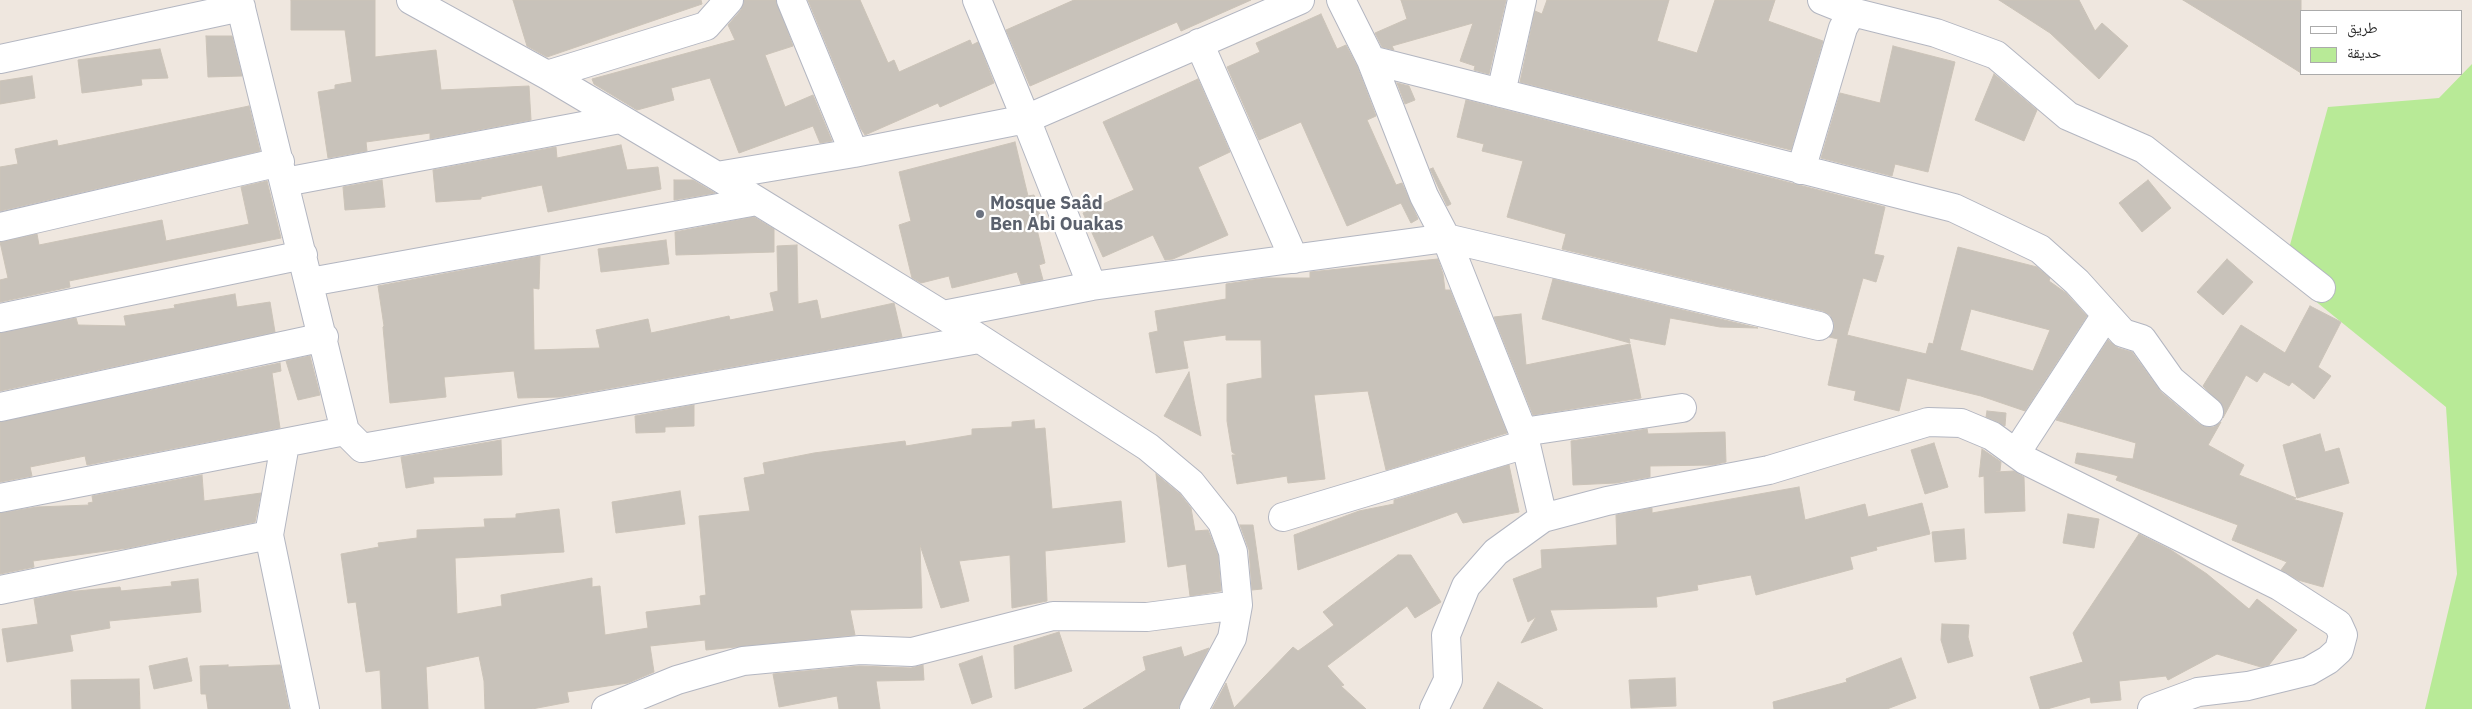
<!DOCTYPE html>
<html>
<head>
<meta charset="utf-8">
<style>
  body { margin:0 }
  #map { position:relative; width:2472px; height:709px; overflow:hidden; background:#efe7df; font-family:"IBM Plex Sans","Noto Naskh Arabic",sans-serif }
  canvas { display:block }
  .legend { position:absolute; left:2300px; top:10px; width:162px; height:65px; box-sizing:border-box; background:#fff; border:1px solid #ababab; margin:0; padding:6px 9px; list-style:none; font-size:15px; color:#2d2d2d }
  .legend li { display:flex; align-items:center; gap:10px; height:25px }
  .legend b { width:25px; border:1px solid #ababab }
</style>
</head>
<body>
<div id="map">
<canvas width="2472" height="709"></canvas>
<ul class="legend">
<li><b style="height:6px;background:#fff"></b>طريق</li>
<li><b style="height:14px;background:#b8ea97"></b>حديقة</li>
</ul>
</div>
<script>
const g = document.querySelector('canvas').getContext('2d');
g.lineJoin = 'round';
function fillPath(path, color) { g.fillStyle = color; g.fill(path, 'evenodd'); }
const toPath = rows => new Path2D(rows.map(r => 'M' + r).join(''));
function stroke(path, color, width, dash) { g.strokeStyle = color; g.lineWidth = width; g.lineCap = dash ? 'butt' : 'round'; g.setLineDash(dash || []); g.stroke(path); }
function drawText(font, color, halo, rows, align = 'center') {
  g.font = font + ' "IBM Plex Sans",sans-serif'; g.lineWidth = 4.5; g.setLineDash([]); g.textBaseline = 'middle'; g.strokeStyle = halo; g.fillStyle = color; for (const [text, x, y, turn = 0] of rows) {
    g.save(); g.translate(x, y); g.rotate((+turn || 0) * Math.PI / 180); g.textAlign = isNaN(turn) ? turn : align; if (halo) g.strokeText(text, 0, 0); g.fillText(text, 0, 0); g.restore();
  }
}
const green = toPath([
  [2472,64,2472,709,2425,709,2457,574,2446,407,2282,274,2328,107,2439,98]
]);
const building = toPath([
  [291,0,375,0,375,57,436,50,441,90,529,86,531,120,430,139,430,133,366,142,367,151,328,158,318,92,335,89,335,85,352,82,345,30,291,30,291,0],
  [513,0,701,0,702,4,547,57,527,46,513,0],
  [744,0,776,0,793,46,765,55,785,107,813,95,832,141,820,143,813,126,739,153,710,78,671,88,674,100,637,110,594,84,592,79,735,40,728,25,741,10,744,0],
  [808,0,860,0,888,63,894,60,899,72,970,40,972,45,978,42,994,83,940,107,938,103,865,135,861,129,808,0],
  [1074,0,1251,0,1181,31,1177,22,1030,86,1006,30,1074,0],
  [1401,0,1506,0,1489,74,1474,70,1475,66,1460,61,1473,23,1392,46,1394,50,1382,47,1375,33,1407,19,1401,0],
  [1547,0,1669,0,1657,41,1697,53,1715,0,1775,0,1768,21,1823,41,1791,150,1520,82,1535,11,1542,14,1547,0],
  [1999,0,2079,0,2095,31,2102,23,2128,46,2099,79,2050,33,1999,0],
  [2183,0,2301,0,2301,73,2250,41,2183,0],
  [1321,14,1337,49,1346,45,1357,66,1376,116,1367,120,1396,185,1402,183,1418,219,1411,223,1401,203,1347,226,1301,122,1259,140,1227,67,1260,52,1256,43,1321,14],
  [206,36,232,36,242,76,208,77,206,36],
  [1893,46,1955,62,1928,172,1895,164,1892,176,1821,158,1840,93,1880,103,1893,46],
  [160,49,168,78,141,79,142,85,82,93,78,60,160,49],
  [1994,74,2037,110,2024,141,1975,120,1994,74],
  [32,76,35,98,0,104,0,81,32,76],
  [1198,79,1230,152,1198,167,1228,235,1173,259,1165,260,1153,235,1103,257,1083,213,1134,190,1103,122,1198,79],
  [1397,83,1409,86,1415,100,1405,104,1397,83],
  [1466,100,1885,207,1874,254,1884,256,1876,282,1863,278,1847,335,1926,354,1929,343,1933,344,1958,247,2037,267,2050,278,2049,281,2066,293,2087,316,2025,411,1981,396,1907,378,1899,411,1854,400,1856,391,1828,385,1838,339,1829,337,1834,330,1834,322,1830,315,1823,311,1562,249,1566,234,1507,217,1523,161,1482,151,1484,144,1457,137,1466,100],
  [1971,309,2050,330,2033,371,1960,350,1971,309],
  [249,106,260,151,0,211,0,167,18,164,15,149,57,140,58,146,249,106],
  [1015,142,1028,196,1034,195,1041,219,1035,221,1045,263,1039,265,1043,280,1021,284,1017,272,952,288,949,276,921,283,912,278,899,225,911,221,899,172,1015,142],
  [621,145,627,170,658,167,661,189,548,212,542,185,481,197,481,199,436,202,433,170,556,147,557,158,621,145],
  [1433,168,1451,204,1447,206,1430,169,1433,168],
  [382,180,385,207,345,210,343,187,382,180],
  [674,180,693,180,715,193,674,200,674,180],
  [2148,180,2171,208,2142,232,2119,203,2148,180],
  [267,181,281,238,69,281,70,287,0,302,0,280,8,278,0,242,37,234,39,245,162,220,166,241,249,224,241,187,267,181],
  [754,217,774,229,774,252,676,255,675,232,754,217],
  [666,240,669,264,601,272,598,249,666,240],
  [797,245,798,304,817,300,821,319,894,303,902,337,560,397,518,398,514,371,444,377,446,397,390,403,383,327,384,326,378,286,540,256,539,289,533,288,534,350,600,348,596,330,648,319,651,333,729,316,730,320,774,311,770,293,778,291,777,246,797,245],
  [1438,259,1443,274,1445,290,1450,290,1507,433,1386,470,1368,391,1314,395,1325,479,1288,483,1287,476,1237,484,1232,455,1236,455,1232,452,1227,421,1227,384,1262,378,1261,340,1226,340,1226,335,1183,341,1188,368,1156,373,1149,333,1158,331,1155,311,1226,299,1226,284,1266,278,1310,278,1310,272,1438,259],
  [2227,259,2253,282,2223,315,2197,292,2227,259],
  [1553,279,1758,328,1720,327,1670,318,1665,345,1629,338,1630,343,1542,319,1553,279],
  [235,294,237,307,270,302,275,332,0,391,0,333,76,318,78,325,126,326,124,316,175,308,174,305,235,294],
  [2310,306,2341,322,2318,367,2331,376,2314,399,2292,382,2289,386,2264,372,2257,382,2246,375,2223,418,2223,406,2203,386,2241,325,2285,353,2310,306],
  [1521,314,1526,365,1630,344,1641,398,1533,415,1494,317,1521,314],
  [2108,340,2118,348,2132,352,2161,392,2199,424,2207,427,2214,427,2221,422,2208,445,2244,465,2239,475,2296,498,2292,499,2343,513,2323,587,2298,580,2281,570,2287,562,2232,540,2238,525,2116,480,2118,476,2075,463,2077,453,2133,459,2136,443,2056,420,2108,340],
  [310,356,320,395,298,400,286,361,310,356],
  [280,363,281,371,272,373,280,428,87,465,85,456,30,467,32,476,0,482,0,422,280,363],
  [1189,372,1194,401,1201,436,1164,416,1189,372],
  [694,405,694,426,665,427,665,432,636,433,635,416,694,405],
  [1987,411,2006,413,2005,426,1986,417,1987,411],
  [1034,420,1035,429,1045,428,1052,509,1121,501,1125,542,1045,551,1047,601,1012,608,1010,555,959,561,969,601,941,608,920,545,922,608,850,610,855,635,706,650,705,640,650,646,654,672,628,683,567,692,569,702,532,709,485,709,484,681,479,656,426,667,428,709,382,709,380,670,366,672,356,602,348,603,341,554,379,547,378,543,417,538,417,530,485,527,484,519,516,518,516,514,559,509,564,552,455,558,457,614,502,606,501,595,592,578,592,587,600,586,605,635,648,628,646,612,701,605,700,596,706,595,699,516,750,511,744,478,765,474,763,463,814,453,905,441,906,446,972,435,972,429,1012,427,1012,422,1034,420],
  [1647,429,1648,434,1725,432,1726,462,1713,465,1650,466,1650,477,1616,483,1573,485,1571,441,1647,429],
  [2320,434,2325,452,2339,448,2349,483,2297,498,2283,445,2320,434],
  [501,440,502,475,433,477,434,483,406,488,401,457,501,440],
  [1934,443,1948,487,1925,494,1911,450,1934,443],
  [1982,449,2001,462,2000,471,1996,472,2014,471,2024,477,2025,511,1985,513,1984,476,1979,477,1982,449],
  [1509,465,1519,512,1463,523,1457,512,1298,570,1294,535,1359,511,1394,504,1394,500,1509,465],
  [1156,474,1180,494,1191,508,1195,531,1208,530,1218,555,1221,591,1190,596,1186,564,1168,567,1156,474],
  [202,475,204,501,261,493,255,522,128,548,33,561,34,567,0,574,0,513,37,507,89,505,88,503,93,502,92,496,202,475],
  [1799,487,1805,520,1865,504,1868,517,1922,503,1930,534,1876,547,1877,550,1850,557,1853,569,1756,595,1751,575,1697,585,1698,590,1656,597,1657,607,1550,610,1557,630,1521,643,1536,617,1528,622,1513,579,1542,568,1541,550,1617,545,1616,515,1652,508,1652,513,1799,487],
  [680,491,685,524,616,533,612,502,680,491],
  [2068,514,2099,519,2094,548,2063,543,2068,514],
  [1240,525,1253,525,1262,589,1252,590,1249,550,1240,525],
  [1964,529,1966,559,1935,562,1932,532,1964,529],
  [2139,534,2171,550,2207,574,2249,609,2257,599,2297,630,2269,665,2261,667,2217,654,2168,680,2166,676,2119,681,2121,700,2091,703,2090,697,2047,709,2040,709,2030,677,2083,662,2073,633,2139,534],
  [1398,555,1411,555,1441,602,1415,618,1407,606,1327,666,1344,685,1341,686,1366,709,1212,709,1226,683,1234,708,1293,647,1298,651,1334,625,1323,612,1398,555],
  [198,579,201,612,109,621,110,628,70,635,73,651,7,662,2,629,38,624,34,599,66,592,120,587,121,591,172,586,171,582,198,579],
  [1942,624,1969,625,1968,637,1973,656,1948,663,1941,640,1942,624],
  [1059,632,1072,671,1015,689,1014,646,1059,632],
  [1181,647,1184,657,1209,648,1178,709,1083,709,1146,670,1143,657,1181,647],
  [982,656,992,697,972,704,959,664,982,656],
  [187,658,192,681,154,689,149,666,187,658],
  [1901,658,1916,698,1887,709,1774,709,1773,702,1847,682,1846,679,1901,658],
  [228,665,228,667,280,665,289,709,208,709,206,694,201,694,200,666,228,665],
  [923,665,924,680,876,681,880,709,839,709,837,696,779,707,773,674,860,666,911,668,923,665],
  [1675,678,1676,706,1631,708,1629,680,1675,678],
  [139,679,140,709,72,709,71,680,139,679],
  [1498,682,1543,709,1483,709,1498,682]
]);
const minor = toPath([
  [239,0,345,431,362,448,979,339],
  [411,0,547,75,717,176,943,315,1148,447,1191,483,1222,522,1233,552,1238,605,1232,638,1194,709],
  [791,0,854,153],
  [977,0,1026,119,1300,0],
  [1341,0,1371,60,1424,196,1446,238,1523,432,1543,518],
  [1852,12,1936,33,1996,55,2068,116,2144,149,2321,288],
  [1199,43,1294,259],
  [0,59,241,7],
  [1371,60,1954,208,2040,249,2077,282,2123,333,2142,339,2171,380,2209,412],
  [547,75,706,26,729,0],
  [1501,93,1522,0],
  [1801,170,1843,28,1852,12,1822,0],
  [717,176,854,153,1026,119,1092,286],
  [285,182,620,119],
  [0,227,280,162],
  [310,282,757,201],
  [943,315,1092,286,1446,238,1819,326],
  [0,318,303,255],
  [0,407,324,337],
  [1523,432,1682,408],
  [285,444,269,535,305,709],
  [2016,453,2106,315],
  [0,498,345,431],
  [1283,517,1526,444],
  [0,590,269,535],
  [606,709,677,680,743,661,860,650,912,652,1053,616,1147,617,1238,605],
  [1434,709,1448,680,1446,635,1466,586,1496,552,1543,518,1607,501,1769,470,1928,422,1961,423,1992,436,2025,460,2279,586,2338,624,2343,635,2339,650,2328,660,2309,671,2248,686,2198,692,2152,709]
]);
const markers = [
  [980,214,5,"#6b7280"]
];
const worshipNames = [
  ["Mosque Saâd",990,204],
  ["Ben Abi Ouakas",990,225]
];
fillPath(green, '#b8ea97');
fillPath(building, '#c8c2ba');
stroke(building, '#cbc3b8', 1);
stroke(minor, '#b3b6c1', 30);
stroke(minor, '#fff', 28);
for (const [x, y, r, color] of markers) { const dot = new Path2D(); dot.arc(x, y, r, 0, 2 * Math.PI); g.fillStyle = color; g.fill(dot); stroke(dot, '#fff', 2); }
drawText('bold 18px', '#5b616d', '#fff', worshipNames, 'left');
</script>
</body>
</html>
